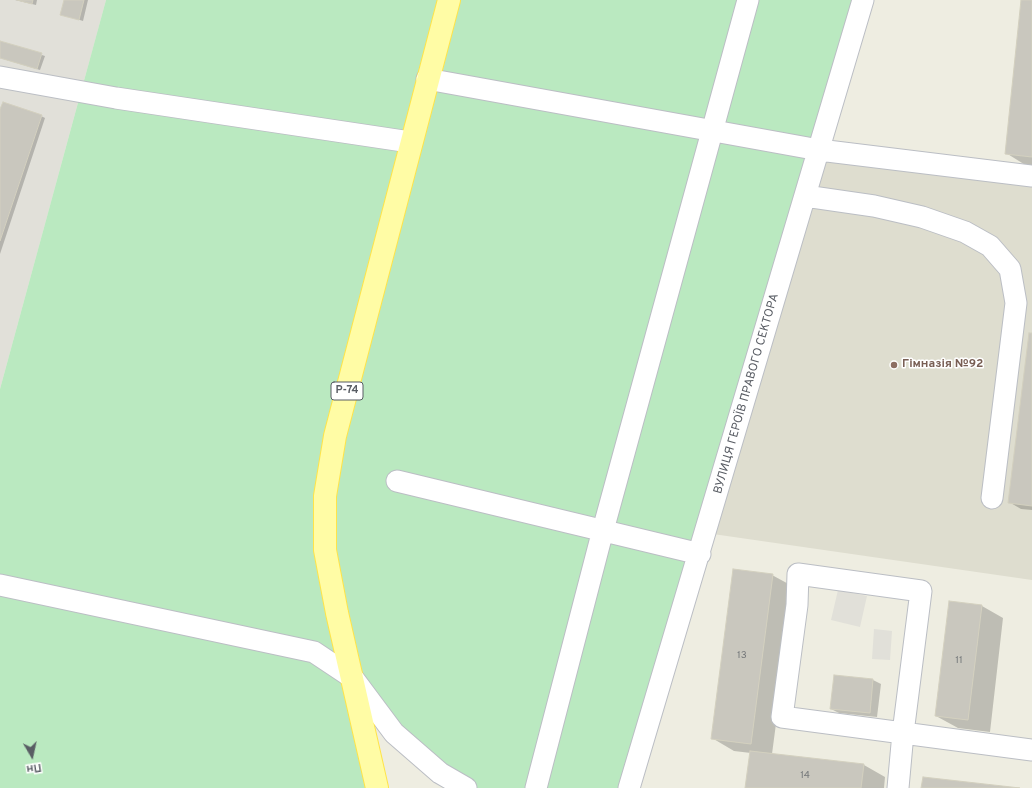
<!DOCTYPE html>
<html>
<head>
<meta charset="utf-8">
<style>
  body { margin:0 }
  #map { position:relative; width:1032px; height:788px; overflow:hidden; background:#eeede1; font-family:Overpass,sans-serif }
  canvas { display:block }
  .north { position:absolute; left:12px; top:736px; width:40px; height:40px; -webkit-text-stroke:3px #fff; paint-order:stroke; rotate:171deg; font-size:11px; font-weight:700; line-height:16px; text-align:center; color:#595d64 }
  .north::after { content:''; display:block; margin:auto; width:14px; height:18px; background:#595d64; clip-path:polygon(50% 0,100% 100%,50% 72%,0 100%) }
</style>
</head>
<body>
<div id="map">
<canvas width="1032" height="788"></canvas>
<div class="north">Пн</div>
</div>
<script>
const g = document.querySelector('canvas').getContext('2d');
g.lineJoin = 'round';
function fillPath(path, color) { g.fillStyle = color; g.fill(path, 'evenodd'); }
const toPath = rows => new Path2D(rows.map(r => 'M' + r).join(''));
function stroke(path, color, width, dash) { g.strokeStyle = color; g.lineWidth = width; g.lineCap = dash ? 'butt' : 'round'; g.setLineDash(dash || []); g.stroke(path); }
function drawText(font, color, halo, rows, align = 'center') {
  g.font = font + ' Overpass,sans-serif'; g.lineWidth = 3; g.setLineDash([]); g.textBaseline = 'middle'; g.strokeStyle = halo; g.fillStyle = color; for (const [text, x, y, turn = 0] of rows) {
    g.save(); g.translate(x, y); g.rotate((+turn || 0) * Math.PI / 180); g.textAlign = isNaN(turn) ? turn : align; if (halo) g.strokeText(text, 0, 0); g.fillText(text, 0, 0); g.restore();
  }
}
const industrial = toPath([
  [0,0,106,0,0,389],
  [838,590,867,596,860,627,831,620],
  [874,629,892,631,890,660,872,659]
]);
const education = toPath([
  [819,150,1032,176,1032,580,706,533]
]);
const green = toPath([
  [106,0,863,0,629,788,466,788,353,679,377,788,0,788,0,389]
]);
const shadow = toPath([
  [15,0,37,0,36,5],
  [65,0,88,0,83,21,61,14],
  [1022,0,1032,0,1032,166,1027,166,1006,153],
  [0,42,45,56,40,70,0,58],
  [0,113,41,116,45,118,0,254],
  [1032,334,1032,510,1021,509,1009,502],
  [772,575,794,587,772,754,864,765,885,777,884,788,746,788,751,753,734,751,712,738],
  [950,602,982,606,1003,618,990,732,958,728,936,716],
  [835,676,873,680,881,684,877,717,839,713,831,709]
]);
const building = toPath([
  [17,0,33,0,32,4,17,0],
  [64,0,84,0,79,20,60,15,64,0],
  [1021,0,1032,0,1032,157,1005,154,1021,0],
  [0,41,42,53,37,69,0,58,0,41],
  [3,102,42,115,0,241,0,109,3,102],
  [1029,333,1032,333,1032,506,1008,503,1029,333],
  [733,569,773,574,751,744,711,739,733,569],
  [949,601,982,605,968,720,935,716,949,601],
  [834,675,873,679,870,713,830,709,834,675],
  [750,751,864,764,861,788,745,788,750,751],
  [923,777,1020,788,921,788,923,777]
]);
const minor = toPath([
  [0,77,116,98,410,142],
  [427,79,819,150,1032,176],
  [805,196,874,206,922,217,965,232,990,246,1010,269,1016,303,992,498],
  [397,481,700,554],
  [0,585,314,652,353,678,394,733,440,773,466,788],
  [536,788,603,530,748,0],
  [629,788,863,0],
  [898,788,903,733,921,591,798,574,797,605,782,717,903,733,1032,750]
]);
const major = toPath([
  [377,788,337,613,325,550,325,496,335,436,449,0]
]);
const markers = [
  [894,365,4,"#8d6e63"]
];
const numberNames = [
  ["13",742,656],
  ["11",959,661],
  ["14",805,776]
];
const shields = [
  [347,391,32]
];
const shieldNames = [
  ["Р-74",347,391]
];
const educationNames = [
  ["Гімназія №92",902,365]
];
const streetNames = [
  ["ВУЛИЦЯ ГЕРОЇВ ПРАВОГО СЕКТОРА",747,394,-74]
];
fillPath(industrial, '#e1e0d9');
fillPath(education, '#deddcf');
fillPath(green, '#bae9c0');
fillPath(shadow, '#0003');
fillPath(building, '#c9c7be');
stroke(building, '#d3d0bf', 1);
stroke(minor, '#bbbec4', 23);
stroke(major, '#ffe449', 24);
stroke(minor, '#fff', 21);
stroke(major, '#fffca5', 22);
for (const [x, y, r, color] of markers) { const dot = new Path2D(); dot.arc(x, y, r, 0, 2 * Math.PI); g.fillStyle = color; g.fill(dot); stroke(dot, '#fff', 1.5); }
drawText('10px', '#75787a', null, numberNames);
for (const [x, y, w] of shields) { const box = new Path2D(); box.roundRect(x - w / 2, y - 9, w, 18, 3); g.fillStyle = '#fff'; g.fill(box); stroke(box, '#595d64', 1); }
drawText('bold 11px', '#595d64', null, shieldNames);
drawText('bold 12px', '#785e54', '#fff', educationNames, 'left');
drawText('12px', '#595d64', '#fff', streetNames);
</script>
</body>
</html>
